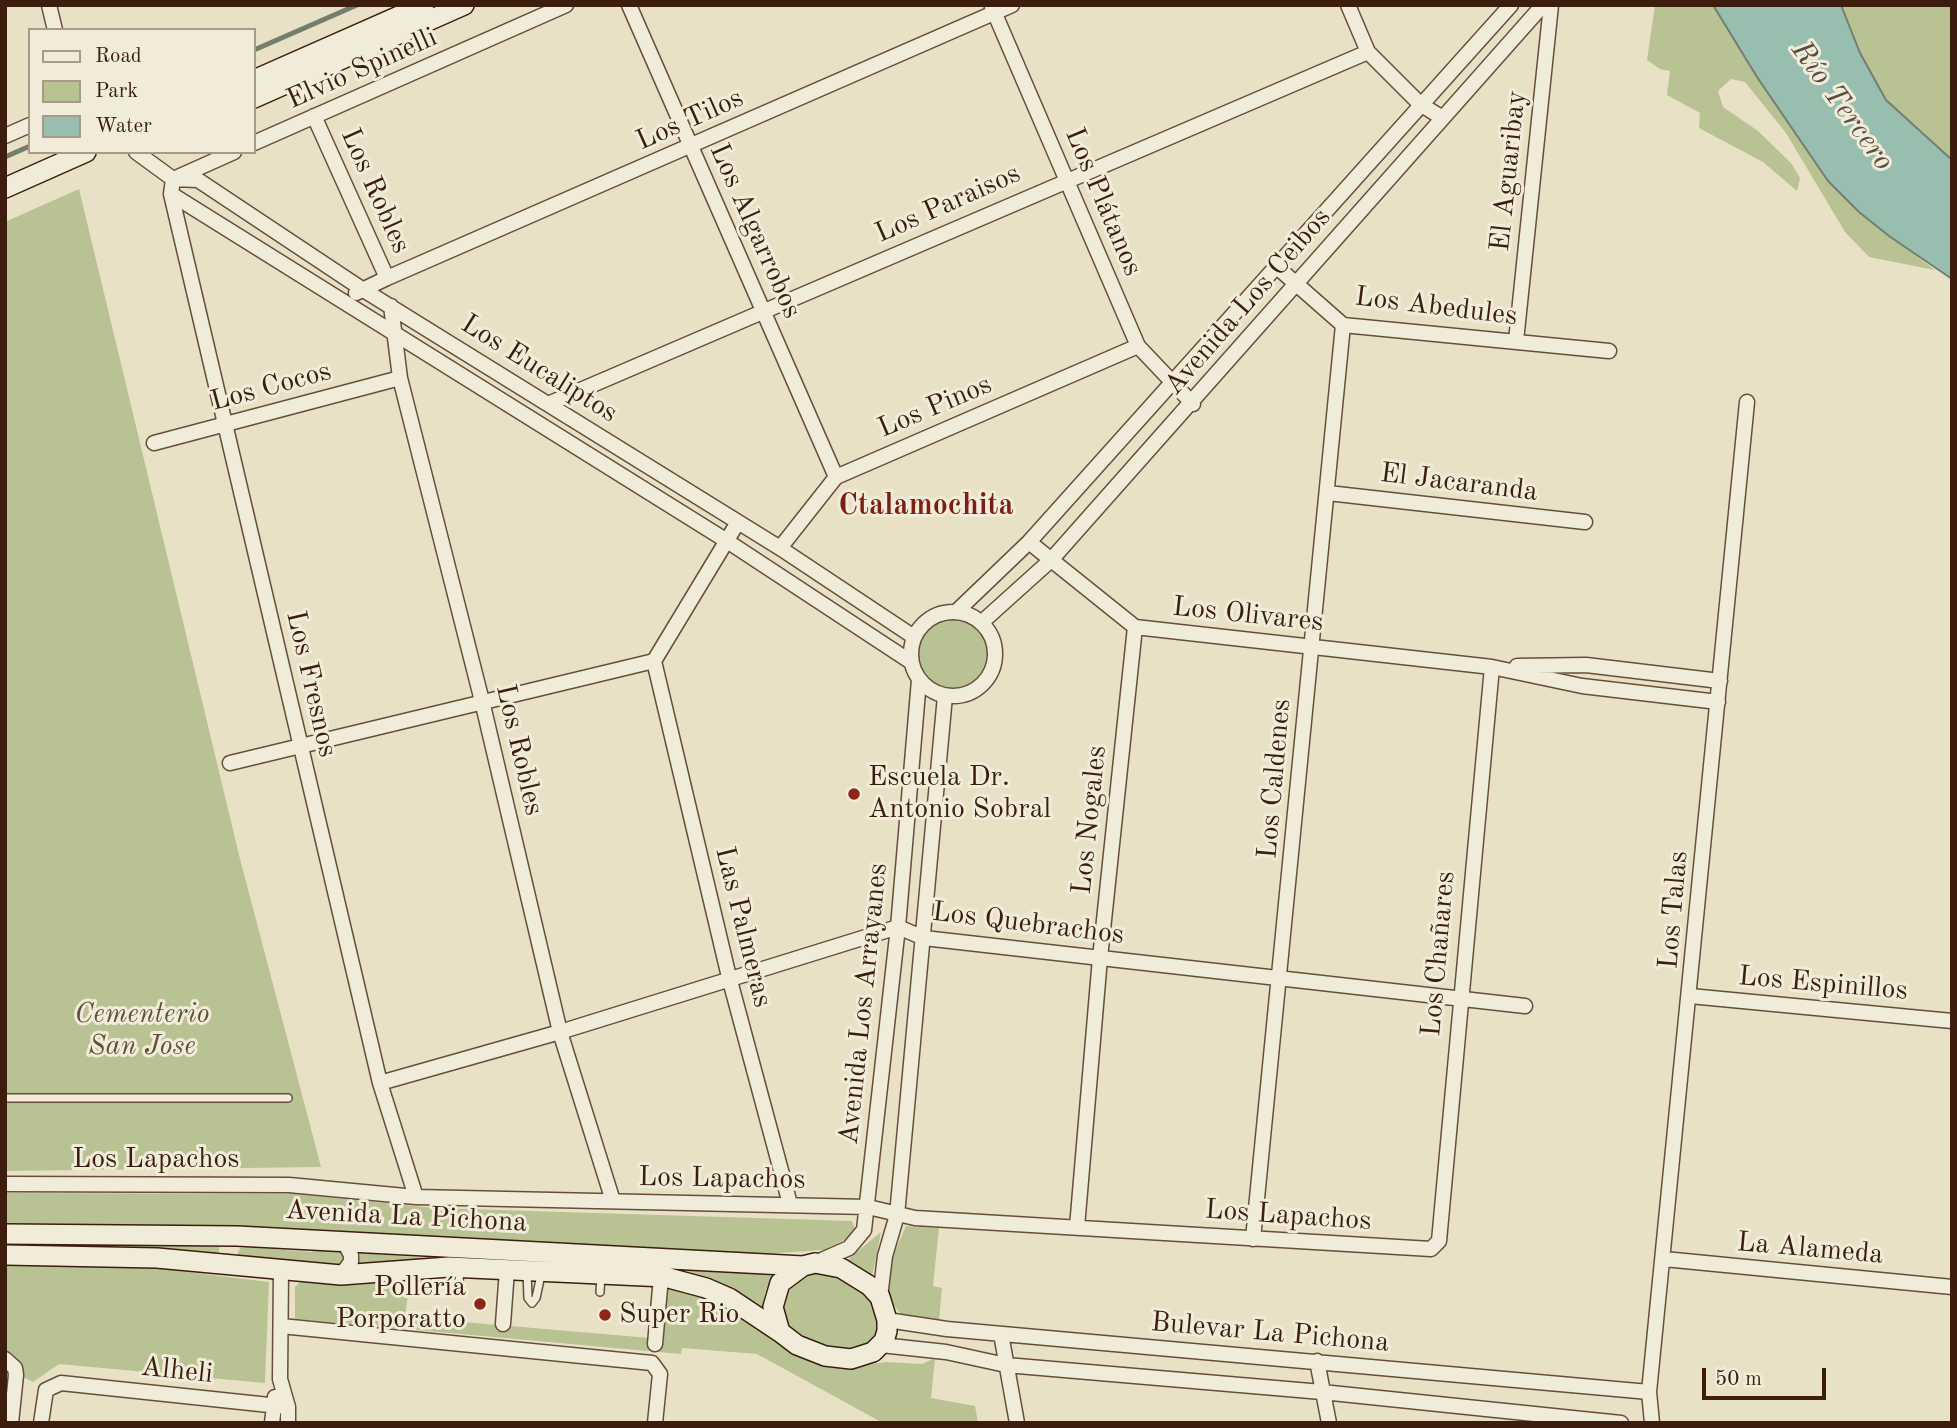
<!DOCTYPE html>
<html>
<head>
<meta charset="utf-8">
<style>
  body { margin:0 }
  #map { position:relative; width:1957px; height:1428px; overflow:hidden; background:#e9e1c5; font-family:"Old Standard TT",serif }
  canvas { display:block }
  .frame { position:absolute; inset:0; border:7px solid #3c1d0e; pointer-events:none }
  .legend { position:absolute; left:28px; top:28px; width:228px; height:126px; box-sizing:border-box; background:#f1ecd9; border:2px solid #a99988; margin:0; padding:9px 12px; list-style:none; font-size:21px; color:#3c1d0e }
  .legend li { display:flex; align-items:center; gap:14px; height:35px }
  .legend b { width:35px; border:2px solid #a99988 }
  .scale { position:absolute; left:1702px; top:1368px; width:124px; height:32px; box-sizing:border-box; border:4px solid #3c1d0e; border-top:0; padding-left:9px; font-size:21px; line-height:24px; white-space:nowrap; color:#3c1d0e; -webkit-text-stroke:5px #f1ecd9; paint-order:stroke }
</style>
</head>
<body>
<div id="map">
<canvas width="1957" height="1428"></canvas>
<div class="frame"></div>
<ul class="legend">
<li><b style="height:9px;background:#f1ecd9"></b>Road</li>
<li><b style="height:19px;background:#b9c293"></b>Park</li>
<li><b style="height:19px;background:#98beb0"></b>Water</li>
</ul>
<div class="scale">50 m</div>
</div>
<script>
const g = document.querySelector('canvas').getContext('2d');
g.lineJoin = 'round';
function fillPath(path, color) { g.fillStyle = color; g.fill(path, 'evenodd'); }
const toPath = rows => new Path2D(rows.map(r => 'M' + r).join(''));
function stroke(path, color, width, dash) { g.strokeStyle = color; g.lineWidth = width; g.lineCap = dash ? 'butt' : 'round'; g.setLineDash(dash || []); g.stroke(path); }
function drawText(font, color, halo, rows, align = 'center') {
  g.font = font + ' "Old Standard TT",serif'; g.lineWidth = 6; g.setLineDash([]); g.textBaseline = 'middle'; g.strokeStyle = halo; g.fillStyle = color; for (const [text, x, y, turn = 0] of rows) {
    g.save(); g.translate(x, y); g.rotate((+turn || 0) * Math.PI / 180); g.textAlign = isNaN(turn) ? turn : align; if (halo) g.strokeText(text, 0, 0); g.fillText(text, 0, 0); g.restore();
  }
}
const green = toPath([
  [1655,5,1713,5,1757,77,1859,212,1935,270,1869,257,1845,232,1786,133,1745,82,1731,79,1718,91,1723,107,1758,131,1791,163,1800,178,1797,191,1763,162,1699,128,1700,113,1667,95,1670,71,1660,69,1647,60],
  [1841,5,1952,5,1952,160,1886,100,1860,53],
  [79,189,240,859,321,1167,5,1171,5,222],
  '911 654a42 42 0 1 1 84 0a42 42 0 1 1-84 0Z',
  [5,1193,295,1194,435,1208,852,1221,855,1229,846,1239,824,1250,764,1254,5,1225],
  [906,1226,939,1228,933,1286,942,1288,939,1321,904,1318,891,1302,887,1283,890,1263],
  [881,1232,872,1277,846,1261],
  [5,1241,220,1242,218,1258,5,1249],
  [247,1247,311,1252,319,1248,340,1249,345,1253,344,1261,338,1264,237,1256,240,1248],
  [360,1253,446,1259,359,1264],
  [534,1260,780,1271,766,1289,762,1307,736,1294],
  [5,1265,155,1268,269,1282,265,1383,59,1364,33,1382,23,1377,21,1362,5,1352],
  [813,1274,846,1279,871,1301,878,1323,875,1336,866,1346,840,1351,813,1343,785,1322,781,1303,786,1290,807,1275],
  [410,1279,405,1317,650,1338,664,1307,668,1287,684,1290,734,1309,797,1354,815,1363,823,1362,840,1368,886,1362,922,1364,935,1358,931,1398,975,1406,978,1423,883,1423,757,1354,682,1348,681,1354,295,1319,295,1287,300,1282,358,1285]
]);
const water = toPath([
  [1713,5,1841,5,1860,53,1886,100,1952,160,1952,279,1889,236,1859,212,1828,181,1757,77,1713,5]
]);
const stream = toPath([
  [254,50,357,5],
  [5,157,30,146]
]);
const lane = toPath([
  [5,1098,288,1098],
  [415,1270,417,1288],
  [527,1272,528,1298,532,1303],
  [459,1282,460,1269],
  [600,1292,601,1275],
  [532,1303,536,1298,541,1275]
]);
const street = toPath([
  [49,5,55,30],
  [629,5,836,477],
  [1348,5,1368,52,1420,104,1441,117],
  [992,7,1138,346,1193,404],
  [314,116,387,278,356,293],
  [5,136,30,125],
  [254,143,566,5],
  [136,152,173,179,198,180,362,289,780,548,914,637],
  [178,177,234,152],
  [173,179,171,194,380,1083,416,1197],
  [171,194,727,541,911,662],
  [1277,267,1343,325,1609,351],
  [387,278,1012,5],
  [391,306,400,378,482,701,560,1032,613,1201],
  [1516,341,1551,5],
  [548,404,1368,52],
  [154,443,400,378],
  [1328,493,1585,522],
  [1029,542,1135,627,1492,667,1582,686,1718,702],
  [780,548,836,477,1138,346],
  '911 654a42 42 0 1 1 84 0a42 42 0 1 1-84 0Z',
  [956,612,1029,542,1511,5],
  [981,623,1051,560,1543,5],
  [654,661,729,977,790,1204],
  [1517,666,1586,665,1720,681],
  [230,763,654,661,738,522],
  [1690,996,1952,1021],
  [380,1083,560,1032,898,927,924,938,1525,1006],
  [5,1184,289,1185,416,1197,868,1207,915,1218,1431,1249,1439,1241,1492,667],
  [1077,1227,1100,958,1135,627],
  [1253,1239,1343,325],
  [1664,1259,1952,1287],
  [815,1263,849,1248,864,1230,898,927,919,680],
  [281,1270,280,1379,288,1407,288,1423],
  [341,1275,351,1262,351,1255,344,1242],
  [880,1297,885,1256,897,1215,945,696],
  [887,1320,947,1329,1649,1392],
  [503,1324,507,1270],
  [281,1326,652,1363,660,1374,655,1423],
  [1001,1334,1017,1423],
  [655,1344,661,1277],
  [881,1345,946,1352,1006,1365,1322,1392,1621,1423],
  [5,1359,15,1368,16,1375,11,1423],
  [1317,1361,1329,1423],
  [41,1423,46,1390,61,1383,288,1407],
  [272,1423,275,1397],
  [1652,1423,1649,1392,1747,402]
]);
const secondary = toPath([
  [254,80,424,5],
  [254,98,464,5],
  [5,188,86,152],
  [5,1234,237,1236,803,1266],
  [5,1255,157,1258,341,1275,449,1267,665,1277,706,1288,729,1298,780,1332],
  [815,1263,841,1268,870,1286,880,1297,887,1320,887,1331,884,1341,873,1352,851,1359,825,1356,797,1345,780,1332,773,1307,780,1283,803,1266,815,1263]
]);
const markers = [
  [854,794,7,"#8f2418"],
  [480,1304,7,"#8f2418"],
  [605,1315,7,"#8f2418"]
];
const streetNames = [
  ["Elvio Spinelli",362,69,-24],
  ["Los Tilos",690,120,-24],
  ["El Aguaribay",1509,171,-84],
  ["Los Robles",375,191,66],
  ["Los Plátanos",1103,202,67],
  ["Los Paraisos",948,204,-24],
  ["Los Algarrobos",755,231,66],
  ["Avenida Los Ceibos",1248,302,-49],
  ["Los Abedules",1436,307,7],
  ["Los Eucaliptos",539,369,32],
  ["Los Cocos",271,387,-15],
  ["Los Pinos",935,407,-23],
  ["El Jacaranda",1459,483,7],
  ["Los Olivares",1248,615,6],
  ["Los Fresnos",311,684,77],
  ["Los Robles",519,750,77],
  ["Los Caldenes",1275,779,-85],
  ["Los Nogales",1090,820,-84],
  ["Los Talas",1674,910,-85],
  ["Los Quebrachos",1028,924,7],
  ["Las Palmeras",743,927,76],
  ["Los Chañares",1439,954,-85],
  ["Los Espinillos",1823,984,5],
  ["Avenida Los Arrayanes",864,1004,-84],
  ["Los Lapachos",156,1160],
  ["Los Lapachos",722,1179,1],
  ["Los Lapachos",1288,1216,4],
  ["Avenida La Pichona",406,1217,3],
  ["La Alameda",1810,1249,5],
  ["Bulevar La Pichona",1270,1333,5],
  ["Alheli",177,1371,6]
];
const poiNames = [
  ["Escuela Dr.",868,778],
  ["Antonio Sobral",868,810],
  ["Pollería",466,1288,"right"],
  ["Porporatto",466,1320,"right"],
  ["Super Rio",619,1315]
];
const parkNames = [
  ["Cementerio",142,1015],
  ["San Jose",142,1047]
];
const waterNames = [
  ["Río Tercero",1842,106,54]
];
const neighbourhoodNames = [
  ["Ctalamochita",926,506]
];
fillPath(green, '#b9c293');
fillPath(water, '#98beb0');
stroke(water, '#737e6f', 2);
stroke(stream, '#737e6f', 5);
stroke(lane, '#674e3c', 10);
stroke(street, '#674e3c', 17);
stroke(secondary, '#3c1d0e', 22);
stroke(lane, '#f1ecd9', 7);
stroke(street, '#f1ecd9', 14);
stroke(secondary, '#f1ecd9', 19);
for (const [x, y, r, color] of markers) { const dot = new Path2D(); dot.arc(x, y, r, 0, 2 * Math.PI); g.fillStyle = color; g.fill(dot); stroke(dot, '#f1ecd9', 2.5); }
drawText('28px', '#3c1d0e', '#f1ecd9', streetNames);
drawText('28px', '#3c1d0e', '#f1ecd9', poiNames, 'left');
drawText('italic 28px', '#624f36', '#f1ecd9', parkNames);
drawText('italic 30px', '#584d3f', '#f1ecd9', waterNames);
drawText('bold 30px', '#7a1f14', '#f1ecd9', neighbourhoodNames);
</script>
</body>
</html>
